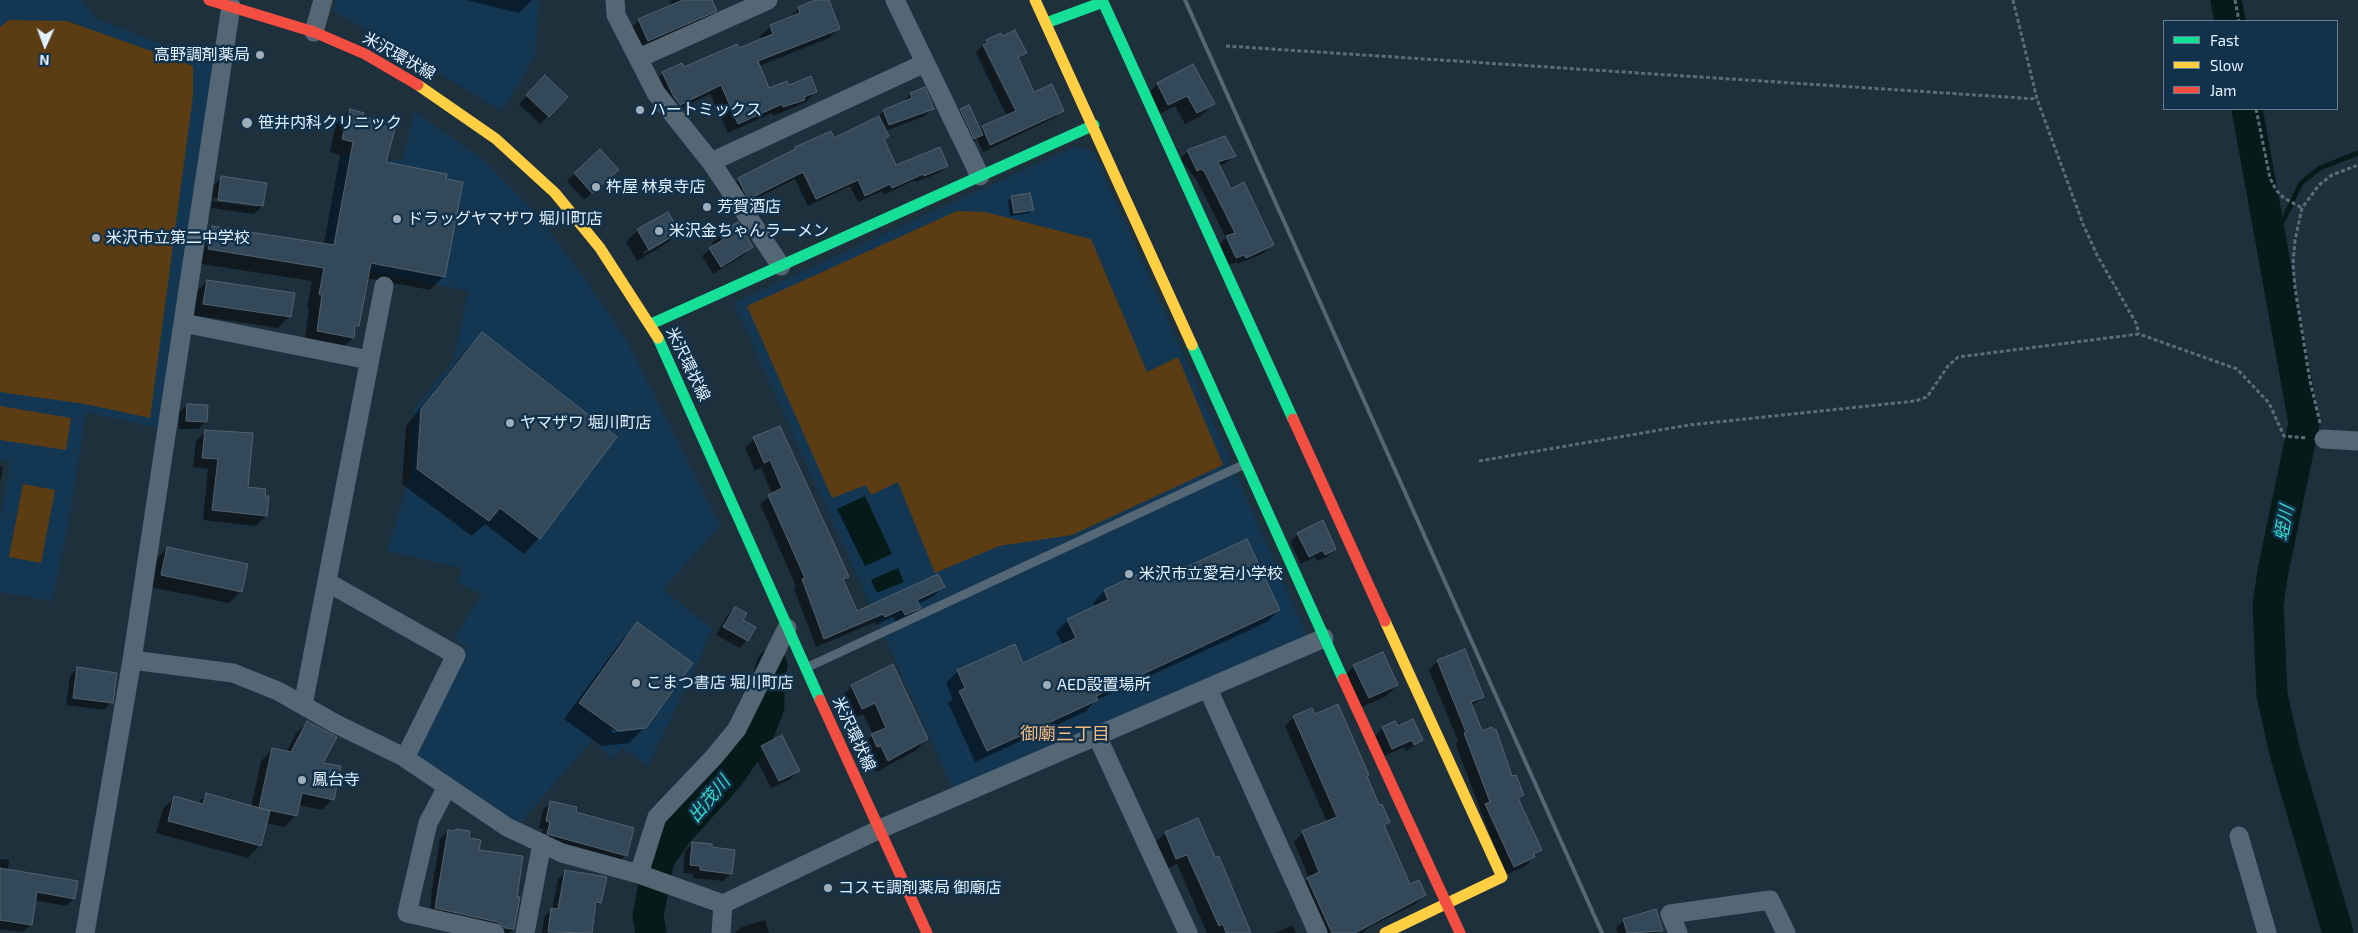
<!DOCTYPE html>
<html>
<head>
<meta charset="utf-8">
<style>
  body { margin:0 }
  #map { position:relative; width:2358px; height:933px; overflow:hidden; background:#1f303d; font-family:"Exo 2",sans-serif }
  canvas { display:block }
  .legend { position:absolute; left:2163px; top:20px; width:175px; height:90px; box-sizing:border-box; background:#12314a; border:1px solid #667e92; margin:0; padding:6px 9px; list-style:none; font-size:15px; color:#e3f2ff }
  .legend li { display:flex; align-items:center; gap:10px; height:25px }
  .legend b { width:25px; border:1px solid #667e92 }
  .north { position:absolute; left:20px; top:20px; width:50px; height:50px; -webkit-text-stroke:4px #12314a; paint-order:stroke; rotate:182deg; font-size:14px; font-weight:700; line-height:20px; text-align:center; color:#e3f2ff }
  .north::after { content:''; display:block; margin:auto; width:18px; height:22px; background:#e3f2ff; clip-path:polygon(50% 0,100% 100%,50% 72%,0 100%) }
</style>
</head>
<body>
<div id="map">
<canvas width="2358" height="933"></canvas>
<ul class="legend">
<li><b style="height:6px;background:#16e098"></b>Fast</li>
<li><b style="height:6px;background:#ffcf43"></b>Slow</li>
<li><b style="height:6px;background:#f24e42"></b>Jam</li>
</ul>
<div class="north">N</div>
</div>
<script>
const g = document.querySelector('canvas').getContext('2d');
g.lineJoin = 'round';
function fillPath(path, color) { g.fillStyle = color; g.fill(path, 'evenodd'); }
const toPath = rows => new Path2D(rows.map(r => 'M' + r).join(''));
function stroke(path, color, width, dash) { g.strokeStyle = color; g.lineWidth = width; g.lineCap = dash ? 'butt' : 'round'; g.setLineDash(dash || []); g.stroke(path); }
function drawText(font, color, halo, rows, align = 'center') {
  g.font = font + ' "Exo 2","Noto Sans JP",sans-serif'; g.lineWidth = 5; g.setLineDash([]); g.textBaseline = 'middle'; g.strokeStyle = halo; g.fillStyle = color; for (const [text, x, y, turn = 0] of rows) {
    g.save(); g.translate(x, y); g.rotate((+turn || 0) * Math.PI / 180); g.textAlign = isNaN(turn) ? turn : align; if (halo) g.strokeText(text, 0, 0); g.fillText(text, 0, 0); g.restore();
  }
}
const built = toPath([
  [0,0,82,0,97,19,216,65,164,429,86,412,69,520,52,601,0,592,0,521,10,463,0,460],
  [336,0,539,0,535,57,502,111,333,10],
  [414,112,483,159,531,209,573,262,625,338,720,525,663,590,713,629,648,766,622,748,612,760,593,739,518,825,420,761,415,748,468,647,454,640,481,594,457,582,462,568,387,551,413,465,414,410,454,360,468,291,323,262,341,153,403,161],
  [1076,146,1094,152,1307,636,954,791,734,303]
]);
const green = toPath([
  [9,20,67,21,193,66,193,95,150,418,85,404,0,392,0,27],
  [957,211,985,212,1091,239,1147,372,1178,357,1223,465,1072,535,999,546,935,573,898,482,871,495,866,485,832,498,747,306],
  [0,406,71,418,66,450,0,440],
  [23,484,55,490,41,563,9,557]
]);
const water = toPath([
  [865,496,892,554,865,566,837,509],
  [898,568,904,582,877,593,871,580]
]);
const shadow = toPath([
  [466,0,532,0,519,13],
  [672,0,711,0,715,10,708,18,640,48,631,28,639,20,672,6,670,2],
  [819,0,827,0,839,28,829,38,759,66,768,90,816,92,806,102,773,116,772,113,728,133,710,94,669,114,652,84,662,74,681,64,684,69,762,40,760,36,771,26,789,18,799,8],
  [1000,34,1025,52,1018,59,1034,94,1062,111,1054,118,983,152,977,139,973,143,953,118,961,110,979,130,1007,116,976,53,986,41],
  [1193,65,1213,104,1201,116,1185,124,1175,106,1156,116,1146,96,1157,84],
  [545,77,566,97,540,124,519,104],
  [911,94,932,109,925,116,885,131,887,136,883,140,895,167,946,166,939,173,916,182,915,180,884,195,882,191,858,202,850,186,808,206,795,179,741,206,732,187,739,179,795,148,834,139,876,118,884,111,903,102],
  [350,110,362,118,444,276,430,290,367,278,358,325,354,329,353,338,339,351,304,344,309,308,307,308,312,281,195,263,199,240,212,227,324,244,340,155,330,152,336,124],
  [600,150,610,177,584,200,567,181],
  [1188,151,1234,155,1226,163,1218,166,1230,191,1272,245,1264,253,1238,264,1237,262,1228,265,1219,245,1226,238,1196,179,1180,159],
  [222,178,265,184,262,206,254,214,211,208,212,201,257,207,257,204,212,198,214,185],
  [1029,194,1032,209,1029,213,1010,216,1008,201,1011,198],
  [668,214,679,232,667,243,637,261,626,242,638,230],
  [666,238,666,241,644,254,643,252],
  [720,235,751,247,744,255,713,274,702,256,714,246,712,243],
  [207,281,290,316,278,328,192,315,195,293],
  [483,333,539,538,524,554,485,524,472,536,402,484,406,426,467,349],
  [187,405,206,422,198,429,179,429,179,413],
  [780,427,847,577,843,581,857,613,943,587,934,596,918,604,919,607,911,616,896,623,893,617,876,625,875,622,816,647,794,589,796,586,760,504,772,494,761,468,755,471,745,447,754,439],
  [206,431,266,516,256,526,203,520,208,469,193,467,196,441],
  [0,466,3,467,0,484],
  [1298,534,1335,549,1327,557,1317,561,1315,557,1301,564,1290,542],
  [167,548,241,591,229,603,150,587,155,560],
  [1154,583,1279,610,1267,622,1095,701,1085,712,975,762,948,703,953,699,946,683,958,671,1023,664,1063,646,1056,632,1068,620,1095,607,1093,603,1104,591],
  [735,608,747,640,740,648,716,635,727,616],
  [638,624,645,727,629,743,602,746,564,719,622,640],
  [643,727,643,729,612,733,611,730],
  [1438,661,1483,697,1472,706,1482,732,1523,795,1518,800,1541,850,1525,866,1505,875,1455,743,1458,741,1429,670],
  [1354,666,1397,685,1385,697,1357,709,1342,678],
  [78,668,111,703,104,710,66,705,70,676],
  [852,686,927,739,915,751,876,772,869,757,865,758,860,747,873,735,863,714,850,720,840,698],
  [1294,717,1365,776,1378,807,1389,822,1383,827,1409,886,1425,895,1415,904,1368,928,1363,933,1319,933,1299,888,1309,878,1294,842,1303,832,1327,822,1285,726],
  [308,722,333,799,322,810,298,805,296,815,285,827,266,823,259,846,248,858,156,833,163,809,175,797,198,803,207,794,251,807,261,761,272,750,286,753,296,733],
  [1395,722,1397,728,1422,740,1406,751,1404,747,1384,756,1375,736,1382,728],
  [762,747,798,771,791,779,771,788,754,754],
  [551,802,574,813,626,855,618,863,540,841,543,829,539,828,543,810],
  [1197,819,1236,933,1207,933,1177,864,1166,869,1155,843,1165,833],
  [448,831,468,839,478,851,513,928,509,933,494,933,430,916,432,889,440,839],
  [693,843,731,873,723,881,693,878,693,874,683,873,685,851],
  [0,859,9,860,8,870,74,898,66,906,34,900,31,925,23,932,0,929],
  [566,871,600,902,594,908,591,933,542,933,544,917,552,909,558,879],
  [765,920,769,933,735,933,742,927],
  [1624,920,1661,930,1659,933,1618,933,1616,928],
  [1293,925,1296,933,1275,933]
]);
const stream = toPath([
  [2271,235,2280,227,2301,183,2320,168,2358,153]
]);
const river = toPath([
  [2226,0,2230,21],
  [2247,109,2304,423,2273,571,2268,605,2272,695,2285,753,2338,933],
  [651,933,648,916,659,859,678,832,729,776,759,732,769,707,769,675,772,665]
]);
const building = toPath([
  [683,0,712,0,717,11,648,41,638,19,683,0],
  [815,0,829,0,840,29,758,61,769,88,787,81,789,85,811,76,817,92,804,97,805,100,783,107,782,104,738,124,721,85,680,105,674,97,662,72,682,63,684,67,737,44,739,48,773,34,770,25,800,13,798,7,815,0],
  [1015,30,1027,53,1018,57,1034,92,1052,84,1064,111,990,145,982,126,1016,111,983,45,987,43,986,40,1001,33,1003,36,1015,30],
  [1193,64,1215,104,1197,113,1187,96,1168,105,1157,83,1193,64],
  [545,75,568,97,549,117,526,95,545,75],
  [925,87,934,109,889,125,883,110,912,98,910,93,925,87],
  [969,105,983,135,974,139,960,109,969,105],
  [350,109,364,113,363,117,373,119,373,123,395,129,386,162,447,174,446,179,463,182,445,277,371,263,359,326,355,326,354,338,317,331,322,295,319,294,324,268,208,249,212,226,334,245,353,142,342,139,350,109],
  [879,116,889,136,884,139,896,165,940,147,948,166,924,176,923,174,892,188,890,184,865,196,858,180,816,199,803,172,749,199,744,191,738,178,795,149,795,147,831,131,834,138,879,116],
  [1225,136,1236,156,1218,162,1231,189,1244,182,1274,245,1246,258,1244,255,1236,258,1226,236,1235,233,1204,171,1201,169,1197,171,1187,150,1225,136],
  [600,149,619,170,592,193,574,173,600,149],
  [221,176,267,183,263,206,218,200,221,176],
  [1030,193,1034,210,1014,213,1011,196,1030,193],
  [668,212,680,232,649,250,637,229,668,212],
  [738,222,753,247,721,267,709,248,723,240,719,234,738,222],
  [207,280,295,293,291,317,203,304,207,280],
  [482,332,617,437,540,539,500,508,489,521,417,469,421,409,482,332],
  [187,404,208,405,207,422,186,421,187,404],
  [780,426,841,559,849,577,843,579,857,611,938,574,945,587,917,600,921,608,905,615,902,609,885,617,883,614,824,639,802,579,805,578,768,495,782,488,770,460,764,463,753,437,780,426],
  [205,430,253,433,248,487,266,489,265,496,269,496,267,516,212,510,218,459,202,458,205,430],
  [1323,520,1336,549,1325,555,1323,550,1309,557,1297,533,1323,520],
  [1247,539,1280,610,1096,696,1098,700,987,751,959,691,965,688,957,670,1015,644,1023,663,1076,638,1067,619,1108,600,1104,590,1149,569,1154,582,1247,539],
  [167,547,248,564,242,592,161,575,167,547],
  [735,607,747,613,743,620,756,627,748,641,723,627,735,607],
  [637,622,693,663,646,728,618,731,579,703,637,622],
  [1465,649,1484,697,1471,702,1482,731,1492,727,1494,730,1496,729,1512,776,1516,775,1524,795,1518,798,1542,850,1534,854,1535,857,1514,867,1485,804,1490,802,1464,733,1466,732,1437,660,1465,649],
  [1383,652,1398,685,1369,698,1353,665,1383,652],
  [893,664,928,739,888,761,881,746,877,747,871,734,886,728,875,703,862,709,851,685,893,664],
  [77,667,117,673,113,703,73,698,77,667],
  [1338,704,1369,775,1367,776,1379,805,1382,804,1390,822,1384,825,1410,884,1419,880,1426,895,1355,933,1332,933,1307,878,1319,872,1302,831,1337,817,1293,716,1312,708,1315,714,1338,704],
  [1413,719,1423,740,1414,745,1412,740,1392,749,1382,727,1395,721,1398,726,1413,719],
  [307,721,337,737,323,763,341,766,334,800,302,793,297,816,259,808,272,748,291,752,307,721],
  [782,735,800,771,779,781,761,746,782,735],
  [206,793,270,811,261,846,168,821,174,796,203,804,206,793],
  [550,801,577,807,576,812,634,828,627,856,547,834,550,822,546,821,550,801],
  [1198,818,1215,857,1219,856,1251,933,1226,933,1223,924,1219,926,1187,855,1176,859,1165,832,1198,818],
  [456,829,470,831,469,838,481,840,479,850,523,856,517,897,520,897,514,929,505,928,497,922,435,908,448,830,455,831,456,829],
  [692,842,712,844,712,847,735,850,732,874,700,870,700,866,690,865,692,842],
  [0,868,78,881,75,899,37,892,32,925,0,920,0,868],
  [565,870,607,877,601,903,596,902,592,933,548,932,551,908,558,909,565,870],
  [1656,909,1663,931,1627,933,1623,919,1656,909]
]);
const path = toPath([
  [2013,0,2037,99,2083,224,2097,255,2136,323,2139,334],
  [2235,0,2239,21],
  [1226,46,2037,99],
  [2256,109,2270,178,2276,190,2284,198,2302,208],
  [2320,423,2310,381,2295,288,2293,264,2295,240,2302,208,2319,185,2332,175,2358,165],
  [1479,461,1689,425,1915,401,1927,397,1948,366,1958,357,2139,334,2237,369,2269,403,2284,436,2307,438]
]);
const lane = toPath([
  [808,667,1245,464]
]);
const street = toPath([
  [615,0,616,15,656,93,711,162,781,266],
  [895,0,980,176],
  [314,32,323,0],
  [639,58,768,0],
  [711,162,925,63],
  [183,323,369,360],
  [2324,439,2358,441],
  [327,582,456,655,405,758],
  [132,660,233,673,278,691,336,724,402,756,507,827,562,853,639,874,723,904],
  [1208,689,1318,933],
  [303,705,384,286],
  [1097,736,1188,933],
  [447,787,428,823,407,913,495,933],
  [2239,836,2267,933],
  [639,874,657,817,714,757,737,729,787,628],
  [85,933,132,660,231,6],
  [525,933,542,843],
  [721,933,723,904,880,829,1324,638],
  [1678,933,1670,914,1770,900,1786,933]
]);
const fast = toPath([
  [1046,23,1103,2,1293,419],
  [651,324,1094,125],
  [658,338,820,700],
  [1192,345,1343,679]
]);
const slow = toPath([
  [1035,0,1192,345],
  [418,85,496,139,555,193,600,248,658,338],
  [1385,933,1502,877,1385,621]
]);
const jam = toPath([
  [209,0,314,32,365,54,418,85],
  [1293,419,1385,621],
  [1343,679,1460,933],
  [820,700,927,933]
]);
const rail = toPath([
  [1185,0,1602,933]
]);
const markers = [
  [260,55,5,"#9eaebb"],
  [640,110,5,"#9eaebb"],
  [247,123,6,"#9eaebb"],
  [596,187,5,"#9eaebb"],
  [707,207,5,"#9eaebb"],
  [397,219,5,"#9eaebb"],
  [659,231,5,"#9eaebb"],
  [96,238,5,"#9eaebb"],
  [510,423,5,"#9eaebb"],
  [1129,574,5,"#9eaebb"],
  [636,683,5,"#9eaebb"],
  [1047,685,5,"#9eaebb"],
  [302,780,5,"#9eaebb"],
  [828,888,5,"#9eaebb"]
];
const poiNames = [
  ["高野調剤薬局",250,55,"right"],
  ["ハートミックス",650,110],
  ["笹井内科クリニック",258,123],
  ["杵屋 林泉寺店",606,187],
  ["芳賀酒店",717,207],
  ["ドラッグヤマザワ 堀川町店",407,219],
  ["米沢金ちゃんラーメン",669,231],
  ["米沢市立第二中学校",106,238],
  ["ヤマザワ 堀川町店",520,423],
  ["米沢市立愛宕小学校",1139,574],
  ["こまつ書店 堀川町店",646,683],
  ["AED設置場所",1057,685],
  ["鳳台寺",312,780],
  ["コスモ調剤薬局 御廟店",838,888]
];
const streetNames = [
  ["米沢環状線",399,56,29],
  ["米沢環状線",688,364,64],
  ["米沢環状線",854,734,65]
];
const waterNames = [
  ["蛭川",2284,523,-79],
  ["出茂川",709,799,-50]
];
const neighbourhoodNames = [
  ["御廟三丁目",1065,734]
];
fillPath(built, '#133753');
fillPath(green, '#5c3c13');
fillPath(water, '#061a1a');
fillPath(shadow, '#0007');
stroke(stream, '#061a1a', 5);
stroke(river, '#061a1a', 31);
fillPath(building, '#334959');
stroke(building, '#53626d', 1);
stroke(path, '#5c6c78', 3, [4, 2.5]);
stroke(lane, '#556675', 9);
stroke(street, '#556675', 19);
stroke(fast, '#16e098', 11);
stroke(slow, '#ffcf43', 11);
stroke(jam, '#f24e42', 11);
stroke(rail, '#566673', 4);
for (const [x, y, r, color] of markers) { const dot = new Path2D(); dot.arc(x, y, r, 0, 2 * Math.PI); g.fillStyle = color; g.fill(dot); stroke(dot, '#12314a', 2); }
drawText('16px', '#e3f2ff', '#12314a', poiNames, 'left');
drawText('16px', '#e3f2ff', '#12314a', streetNames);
drawText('italic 18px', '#31dccd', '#12314a', waterNames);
drawText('18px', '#f3b97f', '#12314a', neighbourhoodNames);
</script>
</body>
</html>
